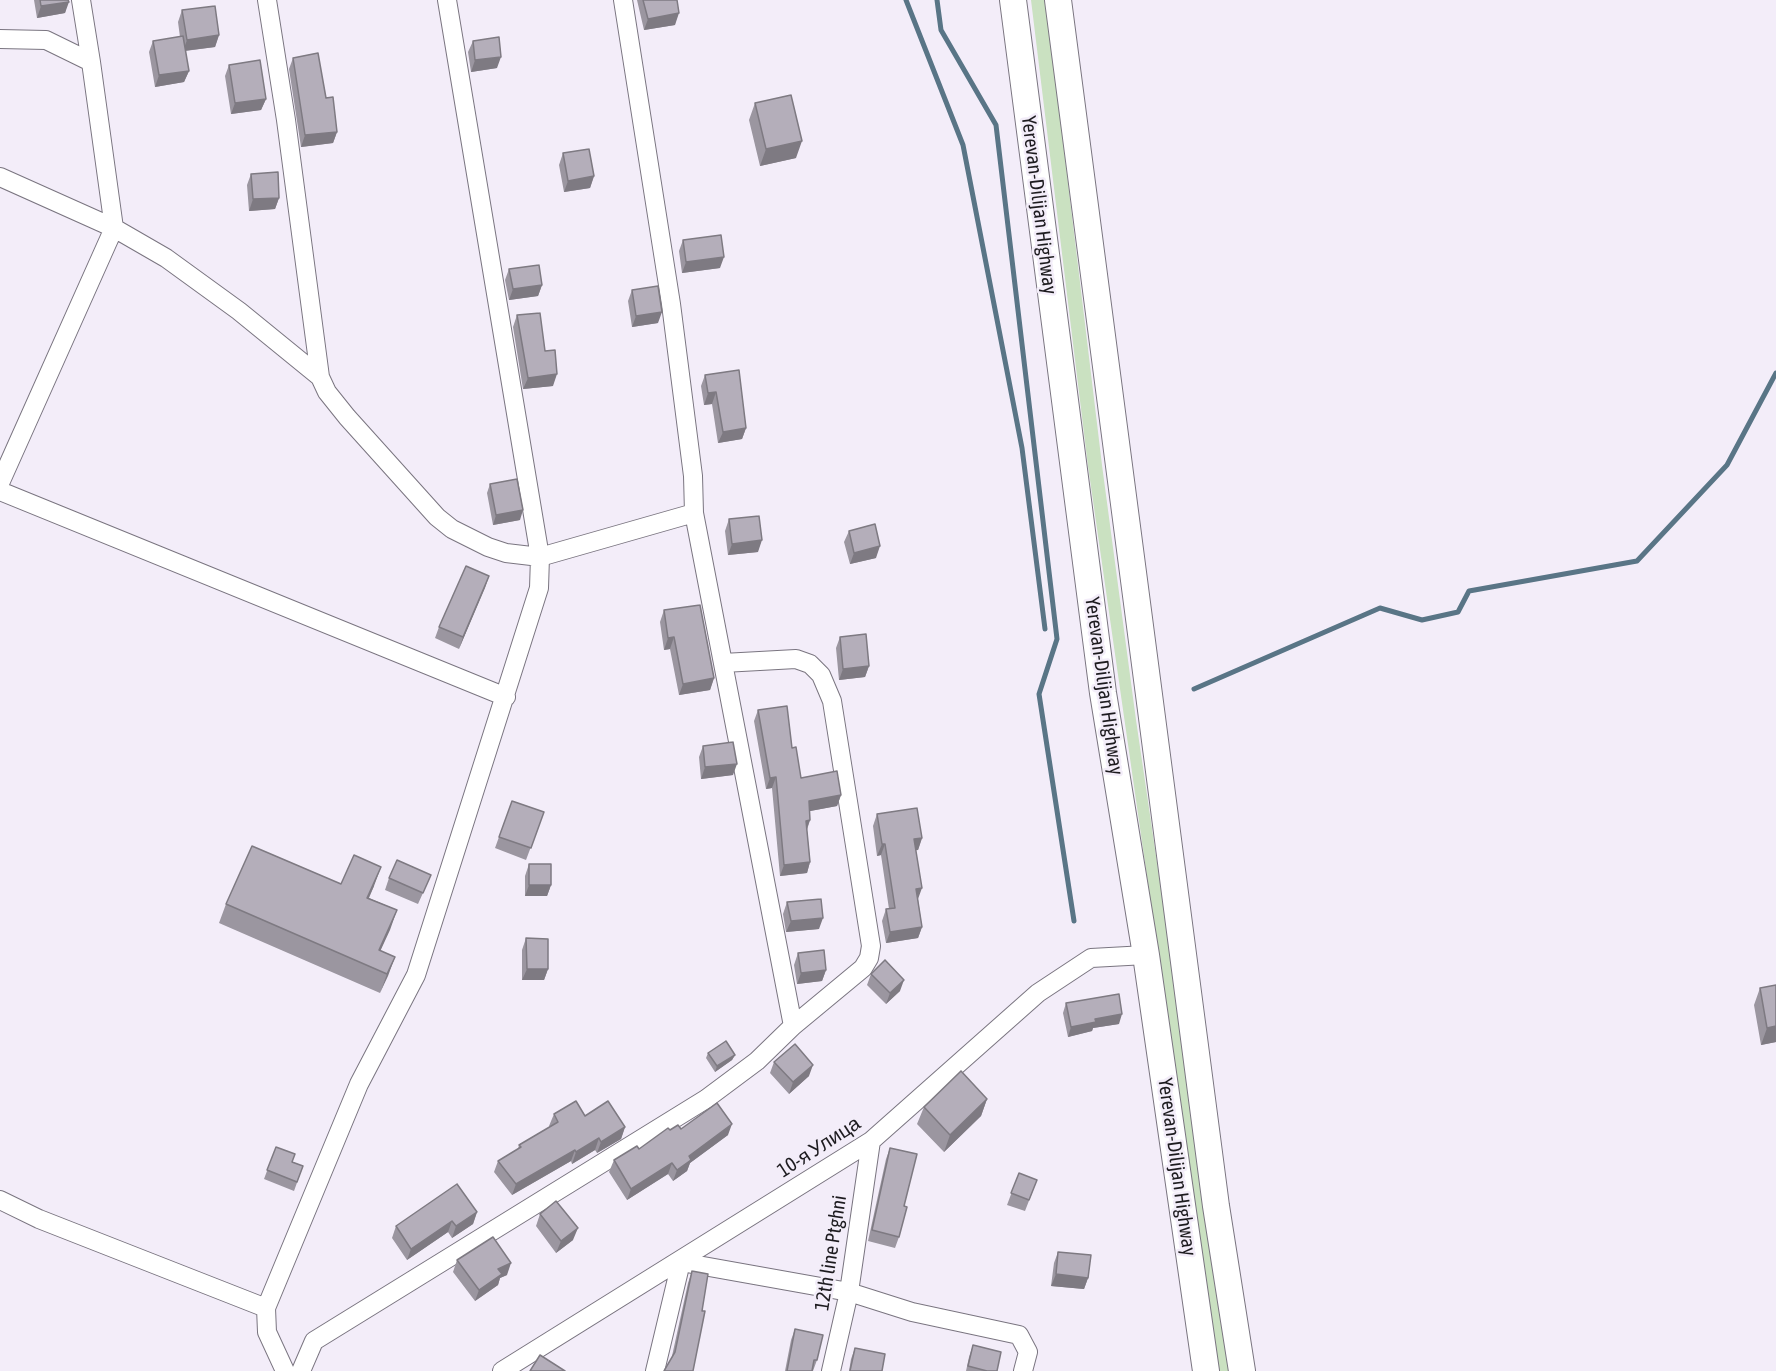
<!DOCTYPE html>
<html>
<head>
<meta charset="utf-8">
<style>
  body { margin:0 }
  canvas { display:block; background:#f3edf9 }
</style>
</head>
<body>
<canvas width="1776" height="1371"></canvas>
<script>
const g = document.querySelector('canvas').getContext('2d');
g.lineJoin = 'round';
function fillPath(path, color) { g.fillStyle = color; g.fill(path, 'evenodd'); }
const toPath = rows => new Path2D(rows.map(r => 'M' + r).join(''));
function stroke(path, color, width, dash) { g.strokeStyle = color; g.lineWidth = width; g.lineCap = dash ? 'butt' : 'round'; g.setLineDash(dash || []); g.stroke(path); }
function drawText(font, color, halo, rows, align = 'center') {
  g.font = font + ' "Asap Condensed",sans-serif'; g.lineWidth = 5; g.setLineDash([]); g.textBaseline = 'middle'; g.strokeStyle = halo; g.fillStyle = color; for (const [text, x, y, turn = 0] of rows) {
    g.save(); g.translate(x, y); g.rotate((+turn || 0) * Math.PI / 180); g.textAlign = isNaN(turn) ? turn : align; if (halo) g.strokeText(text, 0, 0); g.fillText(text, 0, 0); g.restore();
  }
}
const green = toPath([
  [1031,0,1046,0,1102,465,1136,720,1232,1371,1218,1371,1088,466]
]);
const stream = toPath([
  [906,0,963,145,1022,448,1045,629],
  [937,0,941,30,996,125,1057,639,1039,694,1074,921],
  [1194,689,1380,608,1422,620,1458,612,1469,591,1637,561,1727,465,1776,373]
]);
const minor = toPath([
  [81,0,91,62],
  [267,0,286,120,320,377],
  [623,0,671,304,693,476,694,513,793,1026],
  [0,39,46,40,91,62,114,228,0,483],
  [0,177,114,228,166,258,239,311,320,377,327,392,347,417,437,517,452,529,488,547,506,553,540,557,694,513],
  [0,491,506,697],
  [0,1200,39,1219,266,1308],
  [285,1371,267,1332,266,1308,359,1084,416,975,539,588,540,557,447,0],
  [301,1371,314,1341,706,1099,757,1061,793,1026,863,968,869,958,871,946,832,701,821,675,810,664,796,659,723,663],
  [502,1371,871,1141,1038,993,1091,958,1146,955],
  [655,1371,681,1262,849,1292,912,1312,1019,1335,1028,1352,1023,1371],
  [831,1371,849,1292,871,1141]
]);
const highway = toPath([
  [1013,0,1103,693,1146,955,1206,1371],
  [1058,0,1216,1206,1242,1371]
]);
const wall = toPath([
  [34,0,68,0,65,13,37,18],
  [637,0,677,0,675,25,644,30],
  [182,10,219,35,215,47,185,51,189,71,184,82,155,87,149,52,153,41,180,37,178,22],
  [473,41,497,68,471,72,468,52],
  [293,58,326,98,337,132,333,143,301,147,289,69],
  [229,65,266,99,261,110,231,114,225,76],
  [755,103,796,158,760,166,749,120],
  [563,153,594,176,590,188,564,192,559,165],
  [251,174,279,198,275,209,249,211,247,185],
  [683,240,720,268,682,273,679,251],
  [509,269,542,285,538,296,509,300,505,280],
  [632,290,658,323,632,327,628,301],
  [517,315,545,351,553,386,523,389,513,327],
  [705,375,746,428,742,439,718,443,712,404,704,405,701,386],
  [490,484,520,520,493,525,487,493],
  [729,519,758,552,728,555,725,531],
  [849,531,876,558,850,564,844,542],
  [489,576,459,649,435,638,439,627],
  [664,610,714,678,710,690,679,695,670,649,664,650,660,622],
  [840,637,869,666,865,677,839,680,836,648],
  [758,710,792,748,801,778,841,795,837,806,810,811,810,820,807,830,810,862,807,873,780,876,772,788,766,789,754,721],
  [703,746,733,775,701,779,699,757],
  [512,801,544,812,526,860,495,848],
  [877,814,922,838,918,850,916,850,918,899,922,927,918,938,886,943,882,921,886,909,889,909,881,855,877,856,873,826],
  [529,864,551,885,547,896,525,896,525,876],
  [431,875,418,904,385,890,389,878],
  [341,884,374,886,369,898,397,910,380,951,395,957,380,993,219,923,226,904],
  [787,902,819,929,786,932,783,914],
  [526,938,548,969,544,980,522,980,522,950],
  [798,953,826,970,822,981,797,984,794,965],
  [871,974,900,991,886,1004,867,985],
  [1760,988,1776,1042,1761,1045,1754,1005],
  [1066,1003,1119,1024,1093,1028,1092,1031,1068,1037,1063,1013],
  [708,1053,735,1055,732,1060,715,1072,706,1058],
  [774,1062,809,1076,789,1094,770,1073],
  [987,1099,981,1116,944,1152,917,1124,924,1107],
  [554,1114,585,1116,625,1127,621,1139,597,1153,595,1150,572,1164,571,1161,512,1195,494,1172,498,1161,518,1149,519,1145,550,1127,549,1126],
  [681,1129,728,1135,690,1163,687,1171,673,1181,668,1174,627,1200,609,1172,614,1160,639,1149,670,1130],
  [276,1147,292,1162,303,1166,294,1191,264,1179],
  [890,1148,904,1206,899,1237,895,1248,868,1241,886,1159],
  [1019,1173,1037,1180,1025,1211,1007,1205],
  [477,1212,473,1224,452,1238,448,1232,407,1260,392,1238,396,1226],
  [540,1214,573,1240,556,1253,536,1226],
  [1058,1252,1088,1278,1084,1289,1051,1286,1054,1263],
  [457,1260,507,1275,500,1278,498,1285,475,1301,453,1272],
  [692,1271,693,1371,672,1356,688,1283],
  [795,1329,817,1360,813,1371,785,1371,791,1340],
  [973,1345,997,1371,966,1371,969,1357],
  [855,1348,882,1371,849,1371,851,1359]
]);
const shadedWall = toPath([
  [69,2,65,13,37,18,41,6],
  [679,13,675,25,644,30,648,19],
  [219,35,215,47,183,51,187,40],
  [501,57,497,68,471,72,475,60],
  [189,71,184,82,155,87,159,75],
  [266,99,261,110,231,114,235,103],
  [337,132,333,143,301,147,305,135],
  [802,141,796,158,760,166,766,149],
  [594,176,590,188,564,192,568,181],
  [279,198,275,209,249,211,253,199],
  [724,257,720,268,682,273,686,262],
  [542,285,538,296,509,300,513,289],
  [662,312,658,323,632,327,636,316],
  [557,374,553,386,523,389,528,378],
  [716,392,712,404,704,405,708,393],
  [746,428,742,439,718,443,723,432],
  [523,510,520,520,493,525,496,515],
  [762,540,758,552,728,555,732,544],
  [880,546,876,558,850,564,854,553],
  [489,576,485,588,459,649,463,637],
  [674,637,670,649,664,650,668,638],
  [869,666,865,677,839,680,843,669],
  [714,678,710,690,679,695,683,684],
  [737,764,733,775,701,779,705,767],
  [776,777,772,788,766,789,770,778],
  [841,795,837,806,805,812,809,801],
  [810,820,806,831,806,821],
  [922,838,918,850,910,851,914,839],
  [882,844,885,844,881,855,877,856],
  [810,862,807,873,780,876,784,865],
  [381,867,374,886,360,917,367,898],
  [529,885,551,885,547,896,525,896],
  [922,888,918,899,916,889],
  [397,910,390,930,372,969,379,950],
  [823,918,819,929,786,932,791,921],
  [922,927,918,938,886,943,890,932],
  [395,957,388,976,380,993,387,974],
  [527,969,548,969,544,980,522,980],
  [826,970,822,981,797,984,801,973],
  [904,980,900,991,886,1004,890,993],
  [1122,1014,1119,1024,1093,1028,1092,1031,1068,1037,1071,1027,1095,1019],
  [1776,1026,1776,1042,1761,1045,1767,1028],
  [735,1055,732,1060,715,1072,717,1066],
  [813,1065,809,1076,789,1094,793,1082],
  [987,1099,981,1116,944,1152,950,1135],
  [732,1124,728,1135,690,1163,687,1171,673,1181,677,1170,689,1156],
  [625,1127,621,1139,597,1153,601,1142],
  [599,1138,595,1150,572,1164,576,1152],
  [575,1150,571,1161,512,1195,516,1184],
  [672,1163,668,1174,627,1200,631,1189],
  [477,1212,473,1224,452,1238,456,1226],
  [452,1221,448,1232,407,1260,411,1249],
  [578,1228,573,1240,556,1253,561,1241],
  [511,1263,507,1275,500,1278,498,1285,475,1301,479,1290,498,1269],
  [1056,1274,1088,1278,1084,1289,1051,1286]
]);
const building = toPath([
  [40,0,68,0,69,2,41,6,40,0],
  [643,0,677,0,679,13,648,19,643,0],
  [215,6,219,35,187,40,182,10,215,6],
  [183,36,189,71,159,75,153,41,183,36],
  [499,37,501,57,475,60,473,41,499,37],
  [318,53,326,98,333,97,337,132,305,135,293,58,318,53],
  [260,60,266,99,235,103,229,65,260,60],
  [791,95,802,141,766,149,755,103,791,95],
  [589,149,594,176,568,181,563,153,589,149],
  [278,172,279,198,253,199,251,174,278,172],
  [721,235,724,257,686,262,683,240,721,235],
  [539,265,542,285,513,289,509,269,539,265],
  [658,286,662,312,636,316,632,290,658,286],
  [540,313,545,351,555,350,557,374,528,378,517,315,540,313],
  [739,370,746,428,723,432,716,392,708,393,705,375,739,370],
  [517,479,523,510,496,515,490,484,517,479],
  [759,516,762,540,732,544,729,519,759,516],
  [875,524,880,546,854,553,849,531,875,524],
  [466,566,489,576,463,637,439,627,466,566],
  [700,605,714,678,683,684,674,637,668,638,664,610,700,605],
  [866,634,869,666,843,669,840,637,866,634],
  [787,706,792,748,796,747,801,778,837,771,841,795,809,801,810,820,806,821,810,862,784,865,776,777,770,778,758,710,787,706],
  [733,742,737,764,705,767,703,746,733,742],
  [512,801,544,812,531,848,499,837,512,801],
  [917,808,922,838,914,839,922,888,916,889,922,927,890,932,886,909,895,908,885,844,882,844,877,814,917,808],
  [252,846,341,884,354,855,381,867,367,898,397,910,379,950,395,957,387,974,226,904,252,846],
  [397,860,431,875,423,893,389,878,397,860],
  [529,864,551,864,551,885,529,885,529,864],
  [821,899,823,918,791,921,787,902,821,899],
  [526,938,548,939,548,969,527,969,526,938],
  [824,950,826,970,801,973,798,953,824,950],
  [885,960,904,980,890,993,871,974,885,960],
  [1776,985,1776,1026,1767,1028,1760,988,1776,985],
  [1119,994,1122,1014,1095,1019,1096,1022,1071,1027,1066,1003,1119,994],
  [726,1041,735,1055,717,1066,708,1053,726,1041],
  [795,1044,813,1065,793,1082,774,1062,795,1044],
  [961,1071,987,1099,950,1135,924,1107,961,1071],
  [576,1101,585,1116,608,1101,625,1127,601,1142,599,1138,576,1152,575,1150,516,1184,498,1161,521,1147,519,1145,558,1122,554,1114,576,1101],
  [717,1103,732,1124,689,1156,691,1160,677,1170,672,1163,631,1189,614,1160,637,1146,639,1149,668,1128,670,1130,678,1125,681,1129,717,1103],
  [276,1147,295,1154,292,1162,303,1166,297,1182,267,1170,276,1147],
  [890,1148,917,1154,904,1206,907,1207,899,1237,872,1230,890,1148],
  [1019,1173,1037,1180,1029,1200,1011,1193,1019,1173],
  [457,1184,477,1212,456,1226,452,1221,411,1249,396,1226,457,1184],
  [556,1201,578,1228,561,1241,540,1214,556,1201],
  [493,1237,511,1263,498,1269,502,1274,479,1290,457,1260,493,1237],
  [1058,1252,1091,1255,1088,1278,1056,1274,1058,1252],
  [692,1271,708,1274,702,1311,705,1311,693,1371,664,1371,675,1352,692,1271],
  [795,1329,823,1335,817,1360,814,1360,812,1371,787,1371,795,1329],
  [973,1345,1001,1352,997,1371,987,1371,968,1366,973,1345],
  [855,1348,885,1354,882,1371,850,1371,855,1348],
  [540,1355,565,1371,530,1371,540,1355]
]);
const streetNames = [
  ["Yerevan-Dilijan Highway",1039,205,83],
  ["Yerevan-Dilijan Highway",1104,686,82],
  ["10-я Улица",819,1147,-33],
  ["Yerevan-Dilijan Highway",1177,1167,82],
  ["12th line Ptghni",831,1253,-81]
];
fillPath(green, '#cae1c1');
stroke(stream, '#597586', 5);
stroke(minor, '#7a7580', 20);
stroke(highway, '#7a7580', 28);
stroke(minor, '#fff', 18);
stroke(highway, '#fff', 26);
fillPath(wall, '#9b96a0');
fillPath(shadedWall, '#7e7a82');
fillPath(building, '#b4aeba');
stroke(building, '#7e7a82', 1.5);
drawText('20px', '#1d1b1f', '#f3edf9', streetNames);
</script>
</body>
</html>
